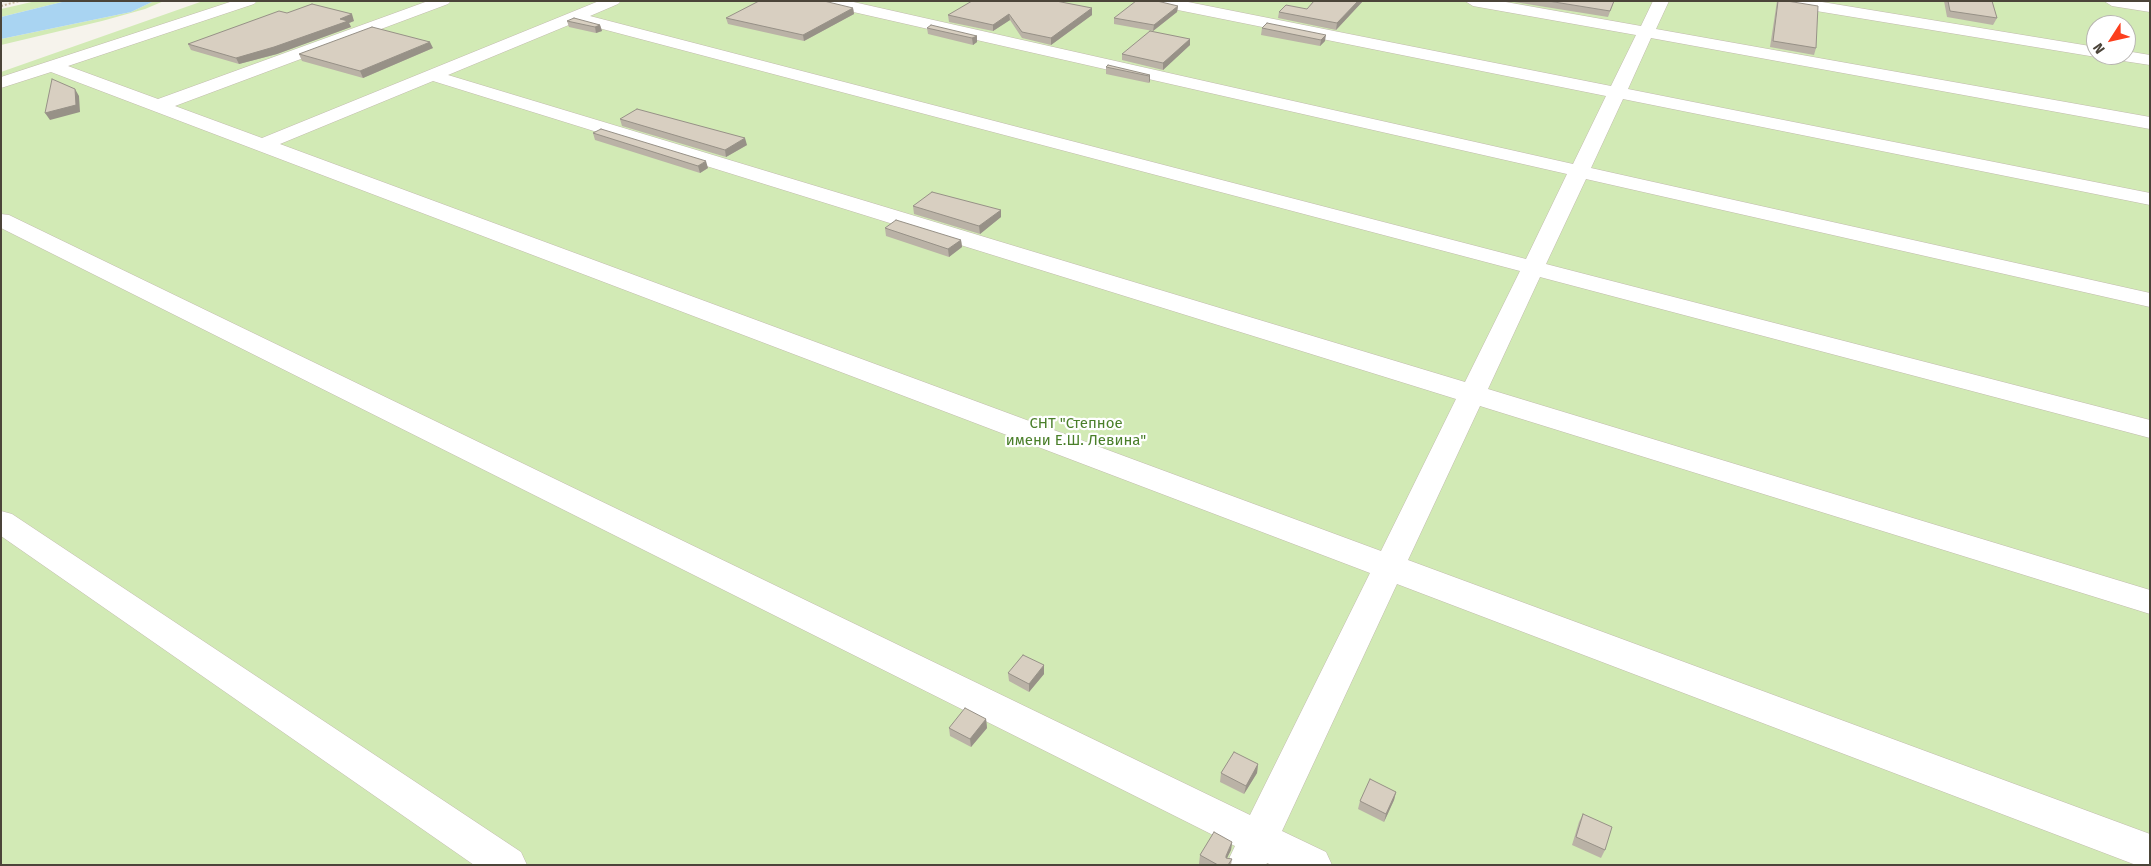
<!DOCTYPE html>
<html>
<head>
<meta charset="utf-8">
<style>
  body { margin:0 }
  #map { position:relative; width:2151px; height:866px; overflow:hidden; background:#f6f3ec; font-family:"Fira Sans",sans-serif }
  canvas { display:block }
  .frame { position:absolute; inset:0; border:2px solid #4b4439; pointer-events:none }
  .north { position:absolute; left:2086px; top:15px; width:50px; height:50px; box-sizing:border-box; background:#fff; border:1px solid #b7b4b0; border-radius:50%; rotate:235deg; font-size:14px; font-weight:700; line-height:20px; text-align:center; color:#4b4439 }
  .north::after { content:''; display:block; margin:auto; width:18px; height:22px; background:#fc3f1d; clip-path:polygon(50% 0,100% 100%,50% 72%,0 100%) }
</style>
</head>
<body>
<div id="map">
<canvas width="2151" height="866"></canvas>
<div class="frame"></div>
<div class="north">N</div>
</div>
<script>
const g = document.querySelector('canvas').getContext('2d');
g.lineJoin = 'round';
function fillPath(path, color) { g.fillStyle = color; g.fill(path, 'evenodd'); }
const toPath = rows => new Path2D(rows.map(r => 'M' + r).join(''));
function stroke(path, color, width, dash) { g.strokeStyle = color; g.lineWidth = width; g.lineCap = dash ? 'butt' : 'round'; g.setLineDash(dash || []); g.stroke(path); }
function drawText(font, color, halo, rows, align = 'center') {
  g.font = font + ' "Fira Sans",sans-serif'; g.lineWidth = 4.5; g.setLineDash([]); g.textBaseline = 'middle'; g.strokeStyle = halo; g.fillStyle = color; for (const [text, x, y, turn = 0] of rows) {
    g.save(); g.translate(x, y); g.rotate((+turn || 0) * Math.PI / 180); g.textAlign = isNaN(turn) ? turn : align; if (halo) g.strokeText(text, 0, 0); g.fillText(text, 0, 0); g.restore();
  }
}
const green = toPath([
  [36,1,66,1,1,17,1,9],
  [154,1,164,1,145,9,102,21,1,45,1,39,131,12],
  [203,1,2150,1,2150,865,1,865,1,72],
  [2096,25,2126,25,2126,55,2096,55]
]);
const water = toPath([
  [66,1,154,1,131,12,1,39,1,17]
]);
const path = toPath([
  [1,6,19,1]
]);
const minor = toPath([
  [233,1,257,1,254,4,68,66,158,99,428,1,451,1,448,4,175,106,262,138,599,1,621,1,618,4,590,16,1526,259,1567,174,827,6,819,1,849,1,1573,164,1606,96,1158,6,1150,1,1183,1,1611,86,1636,35,1473,6,1465,1,1500,1,1641,26,1653,1,1669,1,1656,29,2150,117,2150,129,1651,38,1628,89,2150,193,2150,205,1623,99,1591,168,2150,293,2150,307,1586,179,1546,264,2150,420,2150,438,1540,277,1488,389,2150,590,2150,614,1480,406,1408,560,2150,834,2150,865,2136,865,1397,584,1282,831,1326,852,1332,865,1272,865,1267,863,1266,865,1226,865,1235,846,1,228,1,214,9,215,1250,815,1370,573,51,72,1,88,1,77,233,1],
  [576,22,1520,271,1465,382,448,75,576,22],
  [433,81,1456,399,1381,551,280,144,433,81],
  [1778,1,1816,1,2096,47,2096,55,2102,55,2096,57,1786,6,1778,1],
  [2104,1,2150,2,2150,12,2112,6,2104,1],
  [2126,51,2150,55,2150,65,2117,60,2111,59,2109,55,2126,55,2126,51],
  [1,511,12,514,521,852,527,865,474,865,1,536,1,511]
]);
const wall = toPath([
  [1314,1,1363,1,1336,30,1278,18,1279,12,1307,9],
  [1508,1,1614,1,1608,17],
  [1777,1,1787,1,1816,48,1814,55,1770,47],
  [1944,1,1992,1,1997,18,1993,25,1947,17],
  [1063,3,1092,8,1092,15,1051,45,1022,38,1010,20,993,31,949,22,948,15],
  [1178,6,1177,12,1153,31,1114,24,1114,18],
  [853,8,854,14,804,41,728,24,726,18],
  [354,21,349,23,351,27,277,54,239,64,191,50,188,44],
  [567,21,600,25,602,31,596,33,569,27],
  [1267,23,1325,41,1320,46,1261,35,1262,28],
  [927,28,977,36,977,42,973,45,928,34],
  [1190,39,1190,45,1163,70,1122,60,1122,54],
  [433,48,363,78,302,61,299,54],
  [1106,67,1150,75,1150,81,1149,83,1106,74],
  [620,119,747,145,726,157,622,126],
  [593,133,708,168,700,173,595,140],
  [913,206,1001,210,1001,217,980,234,914,214],
  [885,228,961,240,962,247,949,257,886,236],
  [1008,673,1044,674,1029,692,1009,681],
  [986,719,987,728,971,747,950,736,949,728],
  [1258,764,1257,773,1244,794,1220,782,1221,773],
  [1396,792,1394,800,1384,822,1358,809,1360,801],
  [1583,814,1605,850,1601,858,1572,845,1579,822],
  [1232,842,1231,850,1227,858,1232,859,1231,865,1201,865,1199,864,1200,855]
]);
const shadedWall = toPath([
  [1358,1,1363,1,1336,30,1337,23],
  [1178,6,1177,12,1153,31,1154,25],
  [853,8,854,14,804,41,803,35],
  [1092,8,1092,15,1051,45,1051,38],
  [352,14,354,21,349,23,351,27,277,54,239,64,236,58],
  [1009,14,1010,20,993,31,993,25],
  [600,25,602,31,596,33,595,27],
  [1326,35,1325,41,1320,46,1321,40],
  [977,36,977,42,973,45,972,38],
  [1190,39,1190,45,1163,70,1163,63],
  [430,42,433,48,363,78,360,71],
  [1150,75,1150,81,1149,83,1149,76],
  [75,89,79,96,80,112,50,120,45,113],
  [745,138,747,145,726,157,725,150],
  [706,161,708,168,700,173,698,166],
  [1001,210,1001,217,980,234,979,226],
  [961,240,962,247,949,257,948,249],
  [1044,665,1044,674,1029,692,1029,684],
  [986,719,987,728,971,747,970,739],
  [1258,764,1257,773,1244,794,1246,786],
  [1396,792,1394,800,1384,822,1386,814],
  [1232,842,1231,850,1224,864,1226,856]
]);
const building = toPath([
  [759,1,824,1,853,8,803,35,726,18,759,1],
  [972,1,1056,1,1092,8,1051,38,1022,32,1009,14,993,25,948,15,972,1],
  [1136,1,1157,1,1178,6,1154,25,1114,18,1136,1],
  [1314,1,1358,1,1337,23,1279,12,1286,5,1307,9,1314,1],
  [1548,1,1614,1,1610,11,1548,1],
  [1778,1,1787,1,1818,6,1816,48,1773,41,1778,1],
  [1948,1,1992,1,1997,18,1950,11,1948,1],
  [312,4,352,14,340,19,348,21,274,47,236,58,188,44,279,11,287,13,312,4],
  [574,18,600,25,595,27,567,21,574,18],
  [1267,23,1326,35,1321,40,1262,28,1267,23],
  [931,25,977,36,972,38,927,28,931,25],
  [372,27,430,42,360,71,299,54,372,27],
  [1150,31,1190,39,1163,63,1122,54,1150,31],
  [1108,65,1150,75,1149,76,1106,67,1108,65],
  [52,79,75,89,76,105,45,113,52,79],
  [637,109,745,138,725,150,620,119,637,109],
  [601,129,706,161,698,166,593,133,601,129],
  [932,192,1001,210,979,226,913,206,932,192],
  [896,220,961,240,948,249,885,228,896,220],
  [1023,655,1044,665,1029,684,1008,673,1023,655],
  [965,708,986,719,970,739,949,728,965,708],
  [1234,752,1258,764,1246,786,1221,773,1234,752],
  [1370,779,1396,792,1386,814,1360,801,1370,779],
  [1583,814,1612,827,1605,850,1576,837,1583,814],
  [1214,832,1232,842,1226,856,1226,858,1232,859,1228,865,1218,865,1200,855,1214,832]
]);
const parkNames = [
  ["СНТ \"Степное",1076,424],
  ["имени Е.Ш. Левина\"",1076,441]
];
fillPath(green, '#d2eab5');
fillPath(water, '#a9d4f2');
stroke(minor, '#c2bbae', 1);
stroke(path, '#c4b79f', 2, [2, 2]);
fillPath(minor, '#fff');
fillPath(wall, '#bab2a6');
fillPath(shadedWall, '#979187');
fillPath(building, '#d8cfc1');
stroke(building, '#979187', 1);
drawText('15px', '#4a7f2a', '#fff', parkNames);
</script>
</body>
</html>
